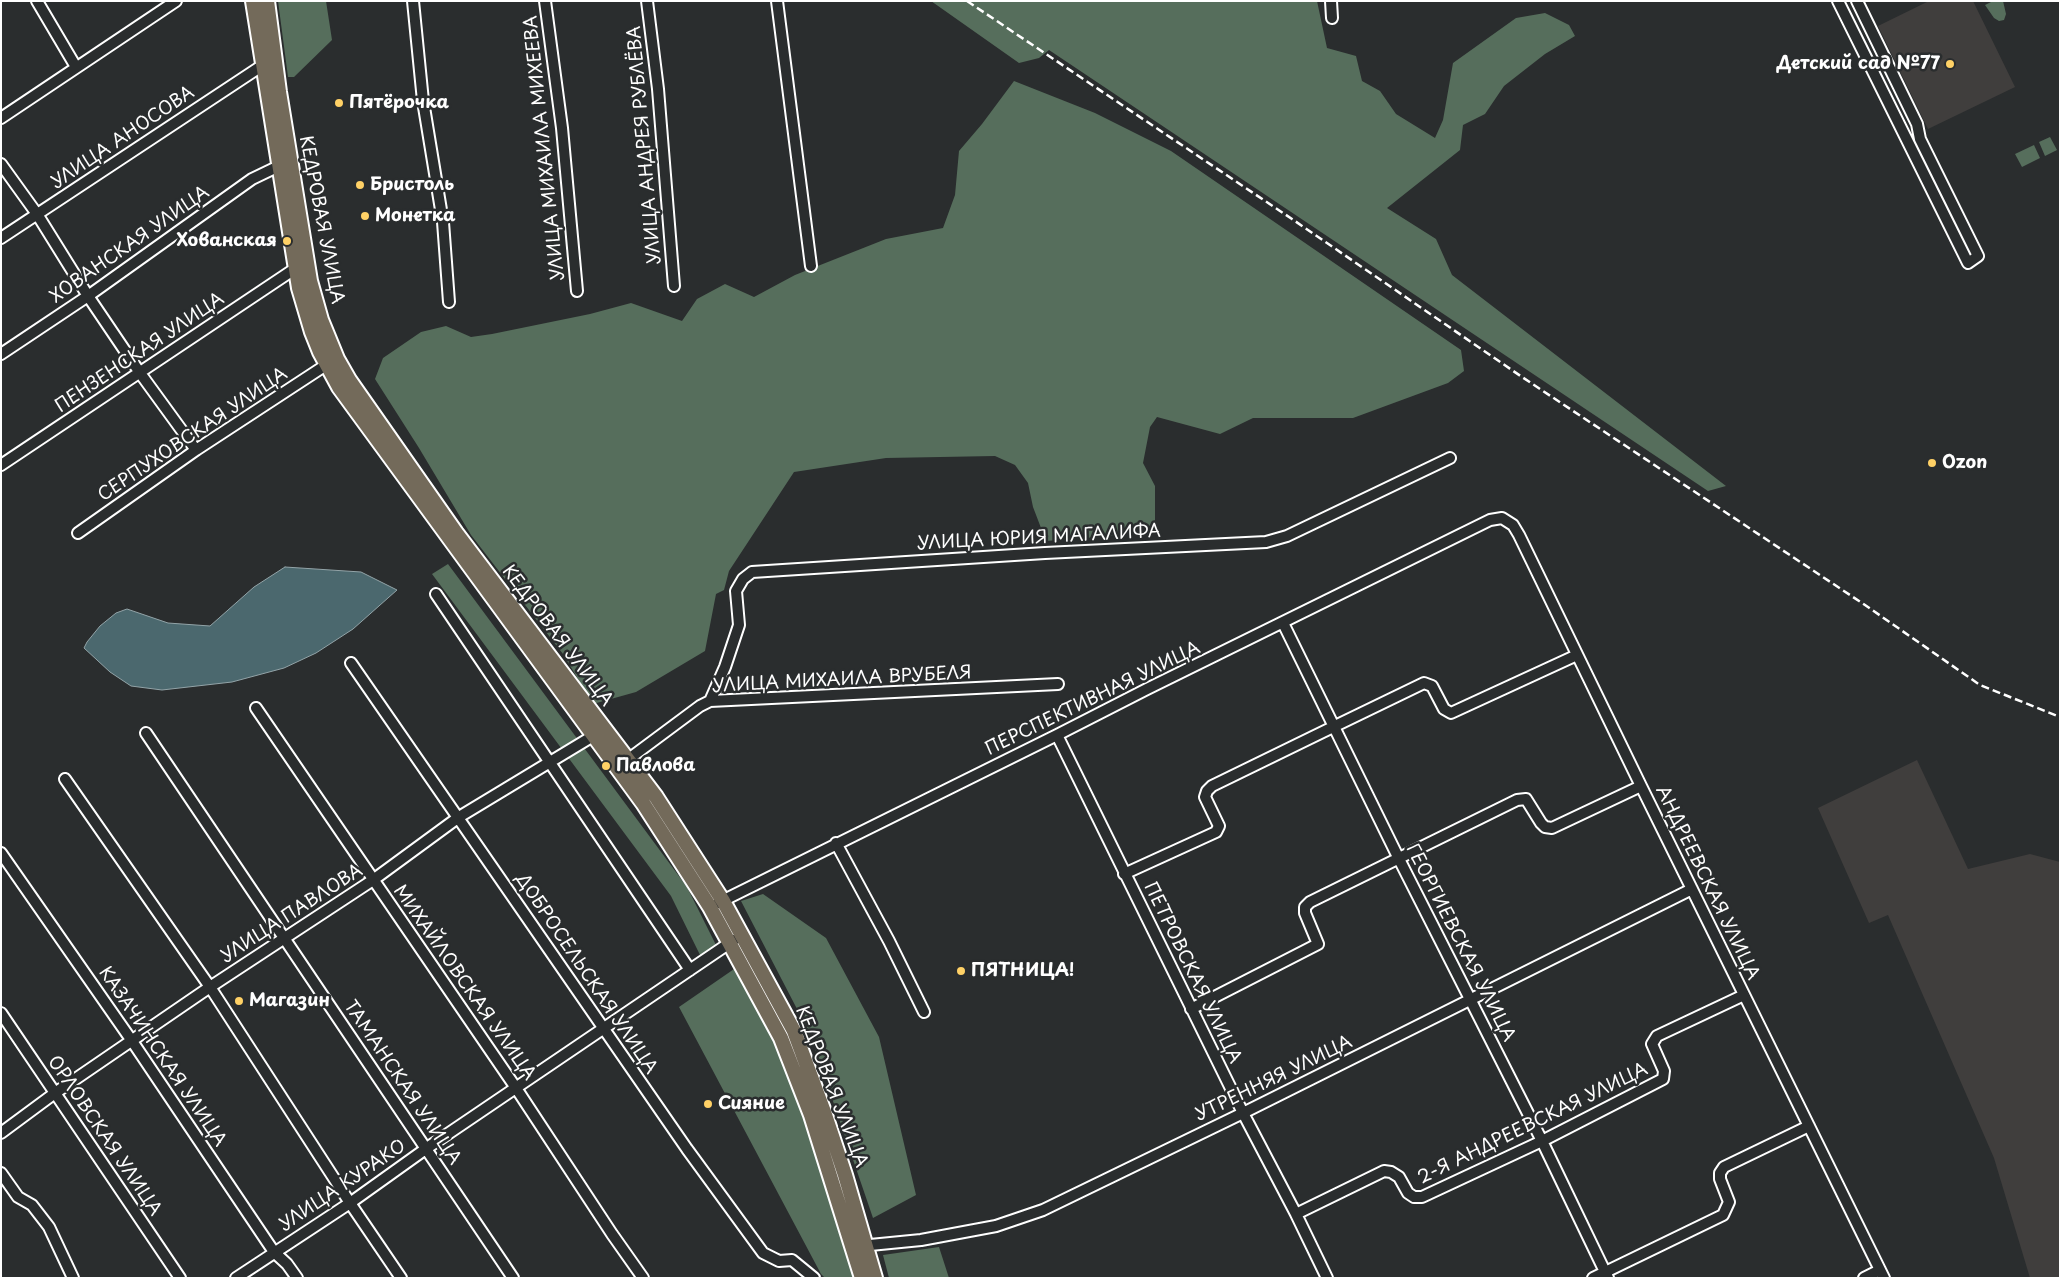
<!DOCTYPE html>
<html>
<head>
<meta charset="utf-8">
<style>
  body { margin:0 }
  #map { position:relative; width:2061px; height:1279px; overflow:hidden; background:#2a2d2e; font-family:"Playpen Sans",sans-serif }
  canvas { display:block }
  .frame { position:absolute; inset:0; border:2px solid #fff; pointer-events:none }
</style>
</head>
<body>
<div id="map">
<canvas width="2061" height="1279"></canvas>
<div class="frame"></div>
</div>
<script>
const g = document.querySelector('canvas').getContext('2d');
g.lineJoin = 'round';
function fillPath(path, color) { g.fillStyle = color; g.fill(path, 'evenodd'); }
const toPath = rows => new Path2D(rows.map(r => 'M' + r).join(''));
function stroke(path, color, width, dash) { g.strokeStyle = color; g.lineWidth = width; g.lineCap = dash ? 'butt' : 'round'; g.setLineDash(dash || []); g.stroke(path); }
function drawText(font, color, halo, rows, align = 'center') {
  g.font = font + ' "Playpen Sans",sans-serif'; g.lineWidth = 5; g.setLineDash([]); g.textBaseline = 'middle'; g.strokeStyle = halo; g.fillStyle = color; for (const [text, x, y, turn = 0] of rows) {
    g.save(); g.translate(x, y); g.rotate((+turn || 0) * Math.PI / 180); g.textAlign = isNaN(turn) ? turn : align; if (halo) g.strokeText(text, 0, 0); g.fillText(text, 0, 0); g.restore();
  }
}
const built = toPath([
  [1929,1,1973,1,2015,87,1928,129,1878,26],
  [1917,760,1968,869,2030,854,2060,862,2060,1278,2030,1278,1994,1158,1888,915,1869,923,1818,808]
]);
const green = toPath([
  [278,1,326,1,332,40,294,77,288,77],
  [931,1,1317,1,1327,48,1356,56,1362,81,1380,91,1396,114,1435,138,1443,120,1453,63,1516,18,1545,13,1569,25,1575,36,1545,54,1504,86,1485,114,1463,125,1460,150,1387,208,1436,239,1452,275,1726,486,1708,491,1049,50,1039,58,1019,63],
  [1993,1,2003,1,2006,14,2004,20,1999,21,1994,18,1985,5],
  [1014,81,1095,113,1171,151,1461,350,1464,371,1448,383,1353,418,1253,418,1220,434,1157,417,1150,427,1143,463,1155,486,1155,523,1136,534,1046,541,1033,507,1028,483,1015,465,995,456,886,458,794,472,729,571,724,590,716,594,705,651,636,692,593,704,563,654,471,535,419,448,375,379,383,358,421,332,446,326,471,337,492,334,590,314,631,303,682,321,697,299,725,284,754,297,795,275,886,239,943,228,955,195,959,151,982,124],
  [2050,137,2057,150,2045,156,2039,142],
  [2034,145,2040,158,2022,167,2015,154],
  [448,564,687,887,716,945,701,957,671,896,432,574],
  [763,894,826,938,879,1037,916,1195,873,1218,810,1034,741,901],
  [737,967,783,1060,828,1182,853,1278,825,1278,821,1274,679,1007],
  [939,1247,949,1278,889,1278,883,1255]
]);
const water = toPath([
  [285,567,361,572,397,590,353,629,316,653,284,668,232,682,162,690,131,686,110,672,84,648,87,642,100,626,116,613,127,609,168,623,210,626,254,587,285,567]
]);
const minor = toPath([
  [37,1,76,67],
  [413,1,423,101,443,222,449,302],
  [545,1,562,128,577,291],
  [647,1,658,89,674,286],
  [777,1,811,266],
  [1331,1,1332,18],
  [1838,1,1968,263,1978,256,1920,139,1917,124,1857,1],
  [1,118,176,1],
  [1,164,37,214,88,296,140,373,196,450],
  [1,238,263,65],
  [1,354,88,296,252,179,279,166],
  [1,465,296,268],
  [78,533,196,450,326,365],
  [436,594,690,970],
  [1283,623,1399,859,1542,1141,1608,1278],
  [351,663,687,1149,763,1253,779,1261,792,1260,814,1278],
  [710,701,725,667,739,625,736,591,743,579,752,572,1045,553,1266,542,1287,536,1450,458],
  [256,708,516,1088,612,1234,643,1278],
  [146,733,513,1278],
  [1057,735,1243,1113,1296,1214,1327,1278],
  [622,764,700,706,710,701,1058,684],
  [65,779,210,987,350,1203,401,1278],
  [836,843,889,941,924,1012],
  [1,853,132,1041,274,1252,287,1264,297,1278],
  [1124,874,1216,832,1219,826,1205,797,1207,791,1212,786,1333,727,1424,683,1432,686,1444,709,1451,713,1577,655],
  [718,903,1057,735,1147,689,1490,520,1502,518,1513,525,1519,535,1641,786,1884,1278],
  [1191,1009,1318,944,1305,913,1305,907,1310,902,1517,800,1526,799,1541,823,1545,827,1552,828,1641,786],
  [1,1013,180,1278],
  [1,1133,55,1093,210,987,373,880,459,817,598,733],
  [1,1173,18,1197,32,1205,49,1227,73,1278],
  [1296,1214,1384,1171,1391,1172,1399,1177,1408,1193,1414,1197,1422,1197,1542,1141,1663,1079,1664,1071,1652,1044,1657,1036,1744,995],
  [860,1246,921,1240,996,1226,1043,1210,1243,1113,1692,889],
  [236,1278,350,1203,427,1148,734,940],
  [1593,1278,1723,1215,1729,1202,1720,1179,1720,1173,1724,1167,1809,1126],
  [1864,1278,1880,1270]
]);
const major = toPath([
  [253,1,299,288,312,332,320,352,339,387,643,803,710,907,781,1038,811,1115,862,1278],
  [267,1,279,92,310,281,321,320,337,359,349,380,456,533,656,797,723,901,794,1031,824,1112,845,1175,875,1278]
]);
const rail = toPath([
  [967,1,1292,219,1522,377,1865,605,1980,685,2060,717]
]);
const markers = [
  [1950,64,5,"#ffd166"],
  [339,103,5,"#ffd166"],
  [360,185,5,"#ffd166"],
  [365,216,5,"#ffd166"],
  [287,241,5,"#ffd166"],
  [1932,463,5,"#ffd166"],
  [606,766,5,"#ffd166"],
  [961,971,5,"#ffd166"],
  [239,1001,5,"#ffd166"],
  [708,1104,5,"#ffd166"]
];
const poiNames = [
  ["Детский сад №77",1940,64,"right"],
  ["Пятёрочка",349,103],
  ["Бристоль",370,185],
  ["Монетка",375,216],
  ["Хованская",277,241,"right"],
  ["Ozon",1942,463],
  ["Павлова",616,766],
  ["ПЯТНИЦА!",971,971],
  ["Магазин",249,1001],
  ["Сияние",718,1104]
];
const streetNames = [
  ["УЛИЦА АНОСОВА",123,138,-34],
  ["УЛИЦА АНДРЕЯ РУБЛЁВА",645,145,-95],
  ["УЛИЦА МИХАИЛА МИХЕЕВА",545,148,-96],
  ["КЕДРОВАЯ УЛИЦА",321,220,79],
  ["ХОВАНСКАЯ УЛИЦА",130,245,-35],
  ["ПЕНЗЕНСКАЯ УЛИЦА",140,353,-34],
  ["СЕРПУХОВСКАЯ УЛИЦА",193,435,-34],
  ["УЛИЦА ЮРИЯ МАГАЛИФА",1039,538,-3],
  ["КЕДРОВАЯ УЛИЦА",557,636,53],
  ["УЛИЦА МИХАИЛА ВРУБЕЛЯ",842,680,-3],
  ["ПЕРСПЕКТИВНАЯ УЛИЦА",1093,699,-26],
  ["АНДРЕЕВСКАЯ УЛИЦА",1707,883,64],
  ["УЛИЦА ПАВЛОВА",292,914,-33],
  ["ГЕОРГИЕВСКАЯ УЛИЦА",1460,943,63],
  ["ПЕТРОВСКАЯ УЛИЦА",1192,973,64],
  ["ДОБРОСЕЛЬСКАЯ УЛИЦА",586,974,56],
  ["МИХАЙЛОВСКАЯ УЛИЦА",464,983,55],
  ["КАЗАЧИНСКАЯ УЛИЦА",162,1057,56],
  ["УТРЕННЯЯ УЛИЦА",1274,1079,-26],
  ["ТАМАНСКАЯ УЛИЦА",402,1083,56],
  ["КЕДРОВАЯ УЛИЦА",831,1087,69],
  ["2-Я АНДРЕЕВСКАЯ УЛИЦА",1533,1124,-26],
  ["ОРЛОВСКАЯ УЛИЦА",104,1136,56],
  ["УЛИЦА КУРАКО",343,1186,-34]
];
fillPath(built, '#403e3d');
fillPath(green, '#566e5c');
fillPath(water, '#4b686e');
stroke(water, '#93a4a8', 1);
stroke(minor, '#fff', 14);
stroke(major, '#fff', 18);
stroke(minor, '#2a2d2e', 10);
stroke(major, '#736a5a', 14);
stroke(rail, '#fff', 2.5, [8, 4]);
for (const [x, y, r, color] of markers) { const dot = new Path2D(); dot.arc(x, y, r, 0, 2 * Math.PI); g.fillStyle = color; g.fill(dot); stroke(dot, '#2a2d2e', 2); }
drawText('bold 18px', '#fff', '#2a2d2e', poiNames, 'left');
drawText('18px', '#fff', '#2a2d2e', streetNames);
</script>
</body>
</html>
